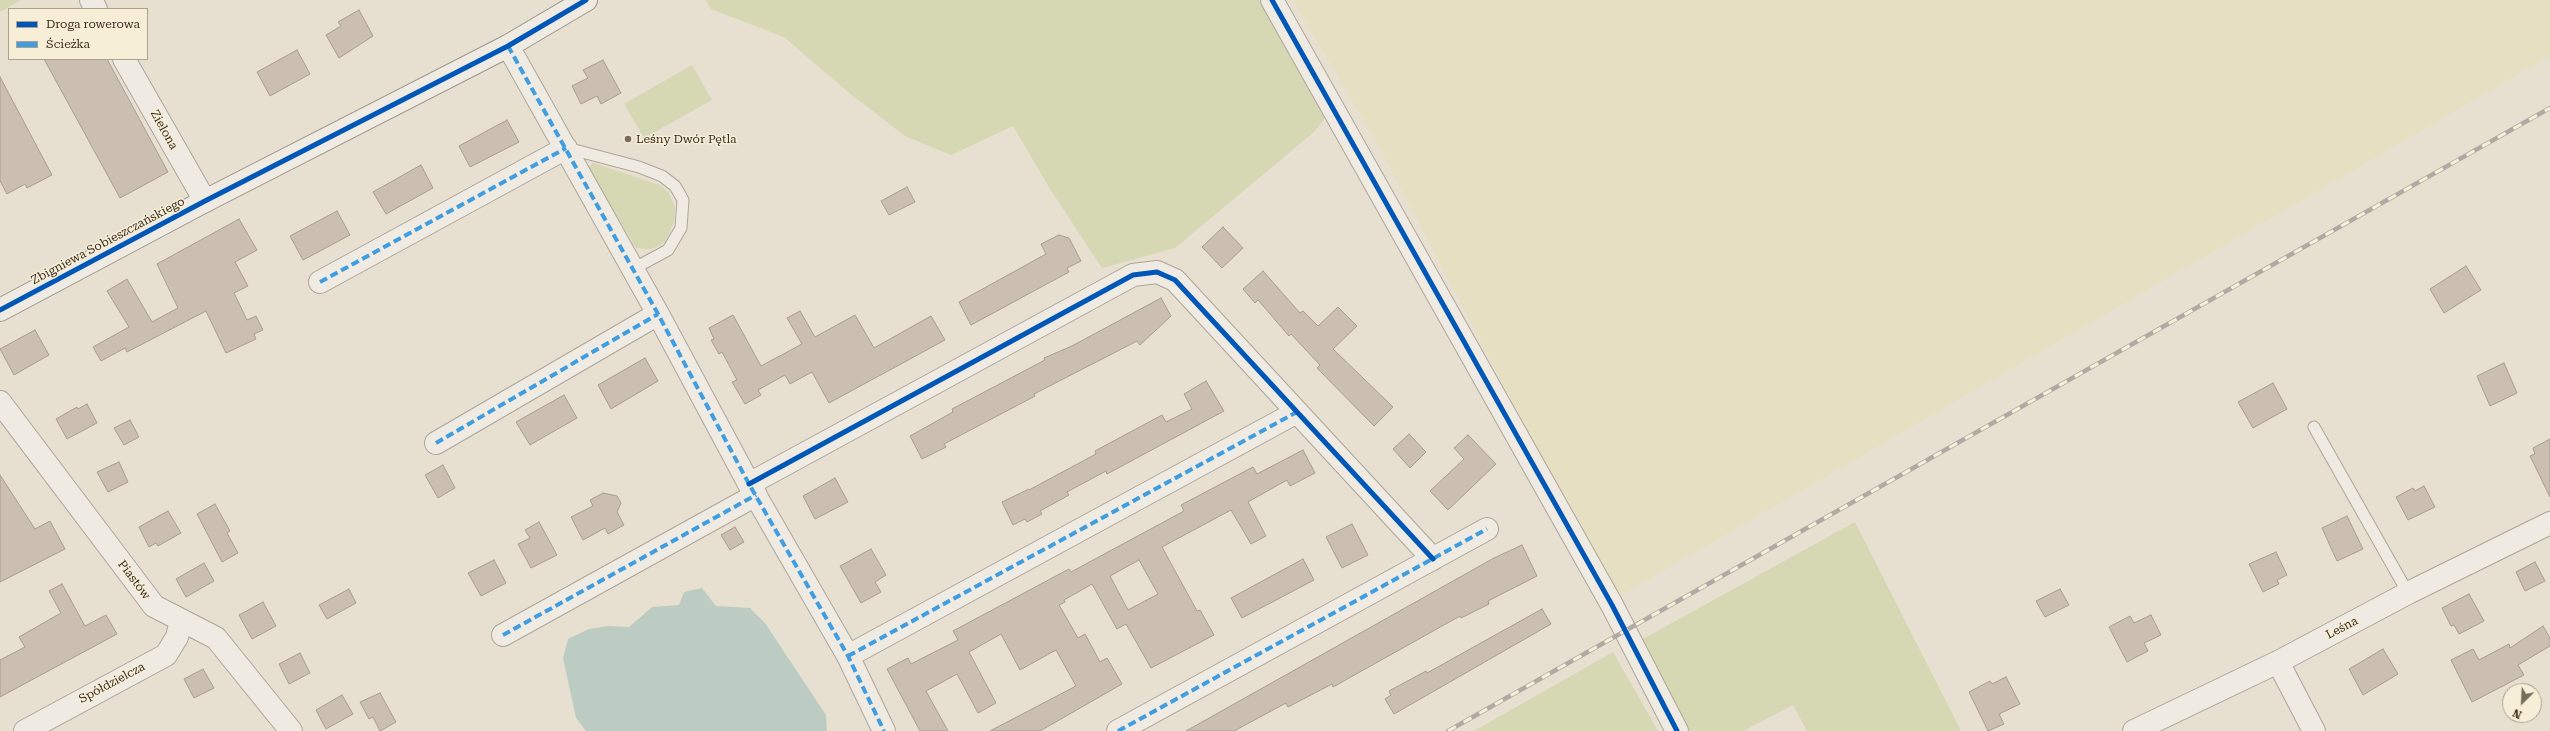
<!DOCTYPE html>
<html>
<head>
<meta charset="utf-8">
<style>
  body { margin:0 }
  #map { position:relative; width:2550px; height:731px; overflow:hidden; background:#e7e0d1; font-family:"Roboto Serif",serif }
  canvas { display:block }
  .legend { position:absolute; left:8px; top:8px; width:140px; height:52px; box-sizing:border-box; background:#f7eed8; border:1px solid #ada18e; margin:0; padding:5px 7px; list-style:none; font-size:12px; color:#3d2e20 }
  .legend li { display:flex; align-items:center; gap:8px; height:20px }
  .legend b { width:20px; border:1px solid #ada18e }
  .north { position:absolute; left:2502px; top:683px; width:40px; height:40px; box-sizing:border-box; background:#f7eed8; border:1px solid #ada18e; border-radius:50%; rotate:204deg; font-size:11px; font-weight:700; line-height:16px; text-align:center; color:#3d2e20 }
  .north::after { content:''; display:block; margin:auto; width:14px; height:18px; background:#786c5e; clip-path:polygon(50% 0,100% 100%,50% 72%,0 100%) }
</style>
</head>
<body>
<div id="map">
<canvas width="2550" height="731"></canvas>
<ul class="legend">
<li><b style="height:5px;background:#0057b8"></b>Droga rowerowa</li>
<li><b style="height:5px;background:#3f9de0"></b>Ścieżka</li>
</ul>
<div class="north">N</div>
</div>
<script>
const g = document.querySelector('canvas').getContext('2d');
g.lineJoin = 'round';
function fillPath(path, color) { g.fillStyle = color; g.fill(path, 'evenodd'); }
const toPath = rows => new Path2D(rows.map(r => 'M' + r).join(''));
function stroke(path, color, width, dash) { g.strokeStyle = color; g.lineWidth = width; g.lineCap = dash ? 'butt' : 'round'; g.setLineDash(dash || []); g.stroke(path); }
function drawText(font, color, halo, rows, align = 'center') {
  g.font = font + ' "Roboto Serif",serif'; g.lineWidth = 3; g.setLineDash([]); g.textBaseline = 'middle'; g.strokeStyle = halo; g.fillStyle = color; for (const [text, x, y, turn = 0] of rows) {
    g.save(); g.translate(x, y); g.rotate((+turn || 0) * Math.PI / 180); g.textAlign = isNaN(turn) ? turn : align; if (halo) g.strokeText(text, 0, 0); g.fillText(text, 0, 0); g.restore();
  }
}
const farmland = toPath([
  [1293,0,2550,0,2550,56,1615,599,1376,141]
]);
const green = toPath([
  [0,0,21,0,0,12],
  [706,0,1259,0,1325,118,1314,132,1175,248,1102,268,1050,189,1013,126,951,155,905,136,848,92,784,37,711,9],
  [692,65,712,100,644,138,624,104],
  [593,163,660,185,669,193,675,208,674,222,667,239,660,246,650,249,636,248,588,168],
  [1855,522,1961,731,1807,731,1793,705,1743,731,1687,731,1641,640],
  [1613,652,1658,731,1474,731]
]);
const water = toPath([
  [702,588,716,606,750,608,765,623,826,715,827,731,586,731,576,718,563,658,568,639,589,629,608,626,629,627,652,607,679,605,684,592]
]);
const building = toPath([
  [359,10,373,36,339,58,326,35,341,26,338,22,359,10],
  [297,50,310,74,270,96,257,72,297,50],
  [44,59,107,59,168,172,120,198,44,59],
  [603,60,621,93,601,104,597,96,581,104,572,86,588,78,583,70,603,60],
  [0,77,52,175,27,188,25,184,7,194,0,181,0,77],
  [507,120,519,142,470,167,459,146,507,120],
  [421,165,433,188,386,214,373,192,421,165],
  [907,187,915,202,889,215,881,201,907,187],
  [337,211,350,235,303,260,290,236,337,211],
  [239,219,257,250,235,262,248,286,234,293,247,320,256,316,263,330,254,334,256,339,226,353,206,311,127,352,125,348,101,361,93,347,129,327,107,291,127,279,152,322,178,308,157,264,239,219],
  [1223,227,1243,248,1222,268,1202,247,1223,227],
  [1059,235,1069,238,1081,261,1067,268,1069,272,971,325,959,302,1046,254,1041,244,1059,235],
  [2466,266,2481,290,2444,313,2430,289,2466,266],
  [1263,271,1300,313,1303,311,1318,326,1338,307,1357,326,1333,349,1393,407,1374,426,1317,368,1320,365,1291,334,1289,336,1258,300,1255,303,1243,289,1263,271],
  [1161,298,1171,316,1140,345,1137,341,1034,394,1035,396,944,444,946,447,922,459,910,436,953,412,952,409,1045,360,1044,358,1072,346,1161,298],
  [800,311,815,337,855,315,874,348,931,316,945,340,829,403,812,372,790,384,785,375,758,390,761,395,745,404,732,382,737,380,722,352,719,354,711,340,714,339,709,328,733,315,761,366,802,344,787,318,800,311],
  [35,330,49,355,14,375,0,349,35,330],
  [645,358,658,381,611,409,598,385,645,358],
  [2504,363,2517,393,2490,406,2477,376,2504,363],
  [1206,381,1224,411,1107,474,1106,471,1067,492,1069,495,1040,511,1042,514,1027,522,1025,519,1013,525,1002,502,1029,489,1029,490,1096,454,1095,451,1162,415,1166,422,1192,409,1184,394,1206,381],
  [2273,383,2287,409,2253,428,2238,402,2273,383],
  [564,395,577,418,530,445,516,422,564,395],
  [87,404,97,423,67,439,56,419,77,407,78,409,87,404],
  [130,420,139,437,124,445,114,428,130,420],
  [1409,434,1426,452,1410,468,1393,449,1409,434],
  [1468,435,1496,464,1448,510,1430,491,1464,459,1454,448,1468,435],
  [2550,439,2550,497,2530,456,2535,454,2533,448,2550,439],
  [1303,450,1315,473,1290,486,1287,480,1248,502,1266,536,1251,544,1231,510,1162,547,1197,611,1200,610,1214,635,1151,668,1126,624,1117,629,1092,584,1064,600,1065,602,1059,605,1078,638,1085,634,1100,662,1107,658,1122,684,1040,731,990,731,1076,686,1056,650,1020,670,1001,634,969,652,996,703,978,713,957,674,926,691,948,731,920,731,887,669,908,658,911,664,958,640,953,631,1069,569,1071,572,1184,511,1181,505,1253,467,1257,474,1303,450],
  [1139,560,1158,594,1128,610,1110,576,1139,560],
  [119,462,128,482,108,492,97,472,119,462],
  [443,465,455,488,438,498,425,475,443,465],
  [0,475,35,529,50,521,65,549,0,582,0,475],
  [835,478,848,502,815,519,803,496,835,478],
  [2424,486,2435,507,2408,520,2396,497,2413,488,2415,491,2424,486],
  [603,493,617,496,621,503,617,512,624,525,608,534,605,528,583,540,571,517,593,506,590,500,603,493],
  [215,504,230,531,227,533,238,553,222,562,197,514,215,504],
  [168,511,181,533,158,546,156,543,149,547,139,527,168,511],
  [2347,516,2363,549,2337,561,2322,528,2347,516],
  [539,522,557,555,531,568,518,544,530,538,525,530,539,522],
  [1352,524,1368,555,1342,568,1326,537,1352,524],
  [735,527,744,542,730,550,721,535,735,527],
  [1522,545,1537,576,1488,601,1489,604,1461,618,1460,616,1333,687,1332,684,1288,707,1286,703,1234,731,1186,731,1494,558,1522,545],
  [871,549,886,575,875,582,881,592,861,603,840,566,871,549],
  [2276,552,2287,575,2277,580,2279,584,2263,592,2249,564,2276,552],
  [1303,559,1314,580,1242,618,1231,598,1303,559],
  [494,560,506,583,481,596,468,573,494,560],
  [2535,562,2545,581,2525,591,2516,572,2535,562],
  [204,563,214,581,186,597,176,579,204,563],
  [62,584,85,626,106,615,117,634,0,697,0,660,25,647,19,637,61,613,49,591,62,584],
  [349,589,356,603,327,619,319,605,349,589],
  [2060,589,2069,605,2045,617,2036,601,2060,589],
  [2469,594,2484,621,2459,634,2454,625,2451,626,2442,608,2469,594],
  [263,602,276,626,252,639,239,615,263,602],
  [1542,609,1551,624,1394,714,1385,699,1391,695,1389,691,1426,671,1427,673,1542,609],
  [2151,615,2161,635,2144,643,2148,651,2127,662,2109,627,2130,616,2134,623,2151,615],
  [2543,626,2550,638,2550,646,2518,665,2524,675,2472,702,2451,660,2473,649,2479,660,2509,644,2510,648,2543,626],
  [2383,649,2398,674,2363,695,2349,669,2383,649],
  [300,653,310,673,289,684,279,664,300,653],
  [203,669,214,688,194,698,184,679,203,669],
  [2006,677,2020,704,1999,714,2004,724,1988,731,1969,692,1990,681,1992,684,2006,677],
  [380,693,396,722,380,731,373,717,369,719,360,702,380,693],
  [342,695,353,714,326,729,316,710,342,695]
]);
const lane = toPath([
  [567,148,639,167,662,176,675,186,683,200,681,228,668,250,631,270],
  [2314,427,2408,593]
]);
const street = toPath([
  [91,0,96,9],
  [1272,0,1612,605,1677,731],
  [508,46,658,314,749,484,848,656,884,731],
  [124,59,205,201],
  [320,282,566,148],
  [0,402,154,606,216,638,291,731],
  [436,443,658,314],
  [749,484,1133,275,1157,272,1175,280,1433,559],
  [503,635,756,495],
  [848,656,1297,412],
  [2278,662,2314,731],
  [25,731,166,655,177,637,181,620],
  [1118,731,1487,529],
  [2134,731,2278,662,2408,593,2550,523]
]);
const secondary = toPath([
  [0,310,205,201,508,46,586,0]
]);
const rail = toPath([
  [1448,731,2550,108]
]);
const quiet = toPath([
  [508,46,658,314,749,484,848,656,884,731],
  [320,282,566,148],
  [436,443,658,314],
  [503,635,756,495],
  [848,656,1297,412],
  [1118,731,1487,529]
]);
const cycleway = toPath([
  [1272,0,1612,605,1677,731],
  [0,310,205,201,508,46,586,0],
  [749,484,1133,275,1157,272,1175,280,1433,559]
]);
const markers = [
  [628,139,4,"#786c5e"]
];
const streetNames = [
  ["Zielona",164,130,61],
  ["Zbigniewa Sobieszczańskiego",108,241,-28],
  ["Piastów",134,580,53],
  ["Leśna",2342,628,-28],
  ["Spółdzielcza",112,683,-28]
];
const poiNames = [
  ["Leśny Dwór Pętla",636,139]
];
fillPath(farmland, '#e6dfc2');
fillPath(green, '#d6d7b3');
fillPath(water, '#bcccc2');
fillPath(building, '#cbbfb2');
stroke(building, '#a89c90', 1);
stroke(lane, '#ada599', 13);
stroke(street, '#ada599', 24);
stroke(secondary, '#9c958a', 24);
stroke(lane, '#efebe3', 11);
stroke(street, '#efebe3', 22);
stroke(secondary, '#efebe3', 22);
stroke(rail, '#afaaa2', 4.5);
stroke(rail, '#f7eed8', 3, [9]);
stroke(quiet, '#3f9de0', 4, [8, 4]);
stroke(cycleway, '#0057b8', 5);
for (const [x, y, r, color] of markers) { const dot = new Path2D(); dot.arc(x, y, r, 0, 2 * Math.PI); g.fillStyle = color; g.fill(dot); stroke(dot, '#f7eed8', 1.5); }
drawText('12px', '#3d2e20', '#f7eed8', streetNames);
drawText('12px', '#3d2e20', '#f7eed8', poiNames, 'left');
</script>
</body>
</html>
